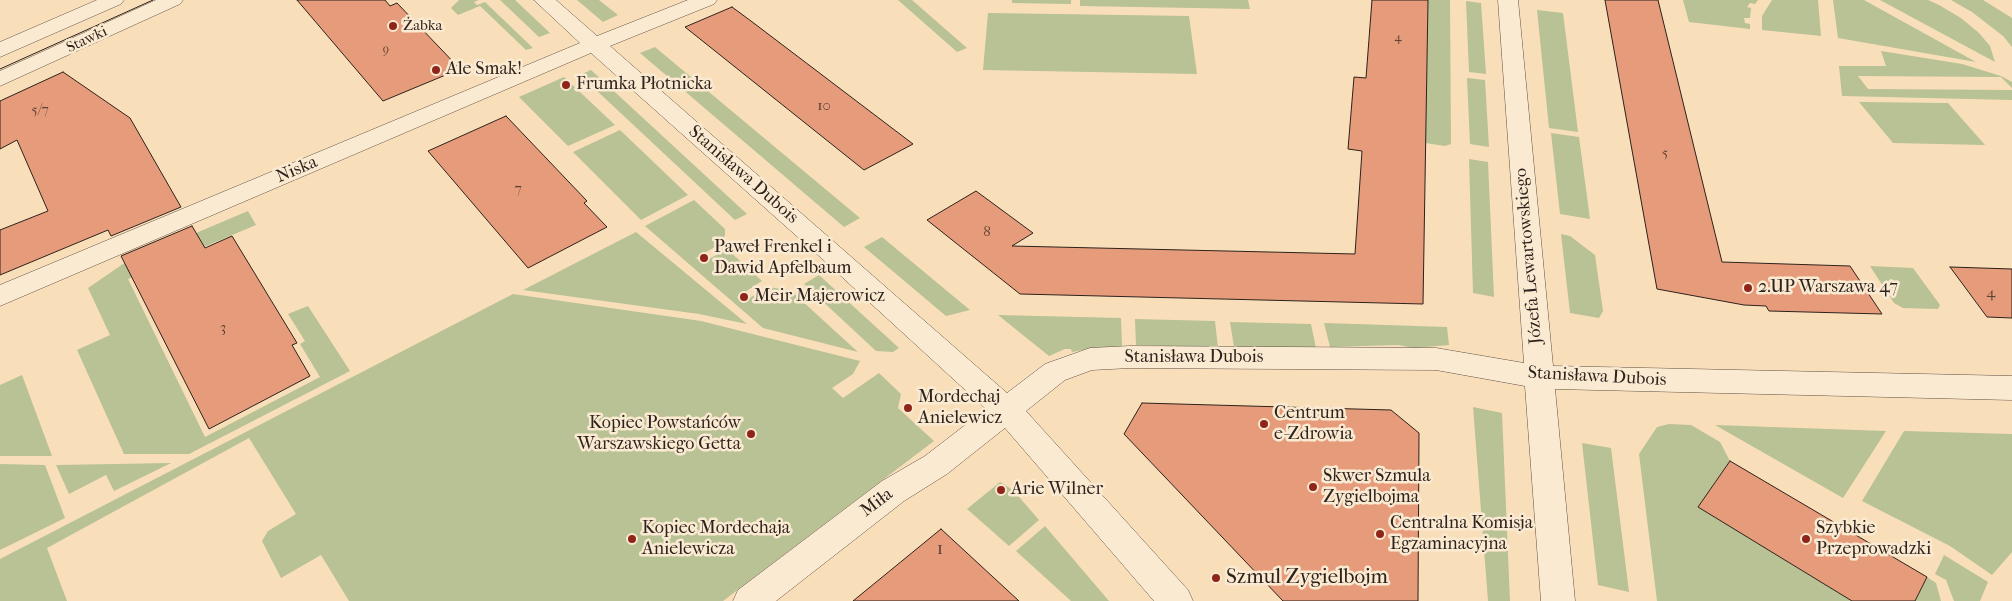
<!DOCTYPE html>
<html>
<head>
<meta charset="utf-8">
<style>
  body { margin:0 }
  canvas { display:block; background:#f9deba }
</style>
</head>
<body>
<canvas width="2012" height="601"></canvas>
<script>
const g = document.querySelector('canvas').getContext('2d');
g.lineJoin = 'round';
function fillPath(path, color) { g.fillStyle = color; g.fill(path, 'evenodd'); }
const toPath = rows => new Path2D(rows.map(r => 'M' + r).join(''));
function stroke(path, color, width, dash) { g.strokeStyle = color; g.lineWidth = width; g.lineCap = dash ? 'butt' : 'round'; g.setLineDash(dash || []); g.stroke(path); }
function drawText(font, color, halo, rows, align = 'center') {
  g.font = font + ' "IM FELL French Canon",serif'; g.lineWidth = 5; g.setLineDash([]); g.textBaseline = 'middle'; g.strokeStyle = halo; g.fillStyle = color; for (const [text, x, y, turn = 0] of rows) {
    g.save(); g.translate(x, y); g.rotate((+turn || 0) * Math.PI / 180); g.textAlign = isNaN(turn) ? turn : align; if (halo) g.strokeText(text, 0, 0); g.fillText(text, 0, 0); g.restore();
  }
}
const green = toPath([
  [459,0,479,0,474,2,477,5,485,2,533,48,526,50,480,6,458,15,451,8],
  [500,0,515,0,550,33,539,37],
  [577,0,599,0,618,15,603,22],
  [898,0,912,0,967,48,957,52],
  [1012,0,1071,0,1071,4,1012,3],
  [1080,0,1248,0,1250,9,1080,6],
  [1428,0,1450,0,1451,144,1445,146,1393,138,1426,118],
  [1683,0,1758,0,1755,4,1750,3,1747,7,1751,8,1750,18,1744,18,1745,23,1750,24,1750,29,1689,22],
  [1772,0,1818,0,1821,36,1762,30,1762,16],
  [1833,0,1864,0,1976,62,1838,38],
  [1880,0,1928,0,1939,5,1961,18,1979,33,1990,46,1995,62],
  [1951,0,1983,0,2012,18,2012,47,2003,36,1972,12],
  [1466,1,1481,3,1486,74,1469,72],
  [1537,10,1563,13,1578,132,1549,128],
  [988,13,1189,16,1197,74,983,70],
  [655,47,860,218,844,227,640,53],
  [1881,51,1962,64,2001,76,2012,82,2012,88,2001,77,1858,76,1868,89,2012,90,2012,100,1842,96,1839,66,1886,66],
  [591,70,747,214,735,220,580,75],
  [564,77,615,125,568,146,519,97],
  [1467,78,1485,80,1489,147,1470,144],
  [1859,102,1948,103,1985,145,1893,143],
  [620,130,688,195,641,220,573,152],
  [1551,133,1579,137,1590,219,1560,214],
  [1469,159,1488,162,1494,297,1473,293],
  [694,200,725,229,725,236,716,241,720,244,696,258,702,263,727,249,762,281,737,297,743,302,768,287,790,290,858,352,763,328,645,226],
  [248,211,256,225,128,279,205,437,320,377,300,344,305,341,288,314,308,306,350,371,189,454,124,454,77,350,110,335,88,288,123,264],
  [636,232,747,324,699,314,523,290],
  [1561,234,1570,236,1595,255,1603,311,1599,318,1570,313],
  [882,237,970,310,946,316,864,247],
  [1870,266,1913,268,1940,305,1938,309,1903,308,1894,303],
  [819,275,899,348,893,352,876,351,804,284],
  [513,294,701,321,860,361,853,374,832,388,843,398,879,373,901,394,898,408,934,441,723,601,349,601,321,555,281,578,262,541,268,531,296,514,249,438,47,548,67,601,0,601,0,559],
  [998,315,1121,318,1122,346,1093,348,1072,352,1071,349,1065,349,1049,356],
  [1135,319,1215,321,1218,348,1136,345],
  [1230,322,1311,324,1316,348,1234,347],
  [1324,323,1447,327,1449,345,1413,348,1399,345,1330,347],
  [22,375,52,456,0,456,0,385],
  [1473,407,1502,413,1510,601,1488,601],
  [1669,424,1691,425,1720,442,1730,461,1698,507,1852,601,1657,601,1639,454,1657,427],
  [1715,425,1886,431,1843,498],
  [1904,431,2012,434,2012,552,1992,575,1950,546,1862,501],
  [1582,443,1611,448,1629,592,1598,585],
  [171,463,114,491,106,475,69,494,56,465],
  [0,464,45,465,65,518,0,550],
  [1000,482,1013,490,1039,520,1009,546,967,509],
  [1045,526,1109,601,1071,601,1016,551],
  [1944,555,1988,582,1980,601,1954,601,1946,580,1935,574],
  [1927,577,1936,583,1941,601,1915,601]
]);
const building = toPath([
  [297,0,385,0,390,6,397,3,460,69,383,101,297,0],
  [1372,0,1428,0,1423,304,1020,294,927,220,976,191,1033,233,1012,246,1355,254,1362,151,1348,149,1354,77,1366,78,1372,0],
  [1605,0,1658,0,1722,262,1850,266,1882,314,1769,311,1766,306,1744,305,1657,289,1605,0],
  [732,7,751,21,913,144,864,170,685,27,732,7],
  [63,72,130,118,181,207,111,236,108,230,0,275,0,230,48,211,17,140,0,149,0,101,63,72],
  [506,116,587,201,584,203,607,227,528,268,428,151,506,116],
  [192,226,205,248,232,236,297,343,292,345,310,376,209,429,121,256,192,226],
  [1950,267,2012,269,2012,318,1987,317,1950,267],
  [1142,403,1391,410,1419,433,1418,601,1283,601,1124,434,1142,403],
  [1730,461,1927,577,1915,601,1852,601,1698,507,1730,461],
  [941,529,1019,601,853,601,941,529]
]);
const minor = toPath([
  [534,0,556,0,597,36,688,0,717,0,714,4,610,46,1007,393,1045,364,1090,348,1130,346,1436,348,1524,363,1498,0,1518,0,1553,366,2012,376,2012,400,1555,389,1575,601,1541,601,1525,386,1436,370,1130,368,1092,370,1065,380,1026,411,1188,590,1193,601,1154,601,1005,428,947,474,904,501,776,601,733,601,738,590,882,481,925,456,986,409,819,256,591,53,0,306,0,285,580,43,534,0]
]);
const tertiary = toPath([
  [97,0,124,0,121,4,0,57,0,42,97,0],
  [156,0,183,0,180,4,0,86,0,71,156,0]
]);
const tram = toPath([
  [0,69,153,0]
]);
const markers = [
  [393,26,5,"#8f2418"],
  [436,70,5,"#8f2418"],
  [566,85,5,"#8f2418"],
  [704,258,5,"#8f2418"],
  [1748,288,5,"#8f2418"],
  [744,297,5,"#8f2418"],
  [908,408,5,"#8f2418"],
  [1264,424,5,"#8f2418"],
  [751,434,5,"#8f2418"],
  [1313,487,5,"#8f2418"],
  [1001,490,5,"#8f2418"],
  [1380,534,5,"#8f2418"],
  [632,539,5,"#8f2418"],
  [1806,539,5,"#8f2418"],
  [1216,578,5,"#8f2418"]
];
const farNumbernames = [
  ["4",1398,38],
  ["9",386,50]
];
const farPoinames = [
  ["Żabka",403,26]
];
const farStreetnames = [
  ["Stawki",87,40,-25]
];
const numberNames = [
  ["10",824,106],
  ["5/7",40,110],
  ["5",1665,153],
  ["7",518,189],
  ["8",987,232],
  ["4",1991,293],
  ["3",223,328]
];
const poiNames = [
  ["Ale Smak!",446,70],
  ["Frumka Płotnicka",576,85],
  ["Paweł Frenkel i",714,248],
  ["Dawid Apfelbaum",714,269],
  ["2.UP Warszawa 47",1758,288],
  ["Meir Majerowicz",754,297],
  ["Mordechaj",918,398],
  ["Anielewicz",918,419],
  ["Centrum",1274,414],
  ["e-Zdrowia",1274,435],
  ["Kopiec Powstańców",741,424,"right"],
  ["Warszawskiego Getta",741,445,"right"],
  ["Skwer Szmula",1323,477],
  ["Zygielbojma",1323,498],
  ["Arie Wilner",1011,490],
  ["Centralna Komisja",1390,524],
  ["Egzaminacyjna",1390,545],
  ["Kopiec Mordechaja",642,529],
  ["Anielewicza",642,550],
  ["Szybkie",1816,529],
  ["Przeprowadzki",1816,550]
];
const streetNames = [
  ["Niska",297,170,-23],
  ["Stanisława Dubois",743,175,41],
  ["Józefa Lewartowskiego",1529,256,-95],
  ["Stanisława Dubois",1194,358],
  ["Stanisława Dubois",1597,377,3],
  ["Miła",877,503,-37]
];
const nearNumbernames = [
  ["1",940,550]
];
const nearPoinames = [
  ["Szmul Zygielbojm",1226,578]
];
fillPath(green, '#b8c295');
fillPath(building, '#e69c7b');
stroke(building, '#2d221c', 1);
stroke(minor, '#605144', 1);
stroke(tertiary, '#605144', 1);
fillPath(minor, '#fbead2');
fillPath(tertiary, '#fbead2');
stroke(tram, '#2d221c', 1);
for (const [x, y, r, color] of markers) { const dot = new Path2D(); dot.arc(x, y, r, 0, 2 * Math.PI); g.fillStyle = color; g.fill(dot); stroke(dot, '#fbead2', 2); }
drawText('12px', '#5b4034', null, farNumbernames);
drawText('15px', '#2d221c', '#fbead2', farPoinames, 'left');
drawText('15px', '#2d221c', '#fbead2', farStreetnames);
drawText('15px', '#5b4034', null, numberNames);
drawText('18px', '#2d221c', '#fbead2', poiNames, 'left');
drawText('18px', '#2d221c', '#fbead2', streetNames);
drawText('18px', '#5b4034', null, nearNumbernames);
drawText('21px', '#2d221c', '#fbead2', nearPoinames, 'left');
</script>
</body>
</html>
